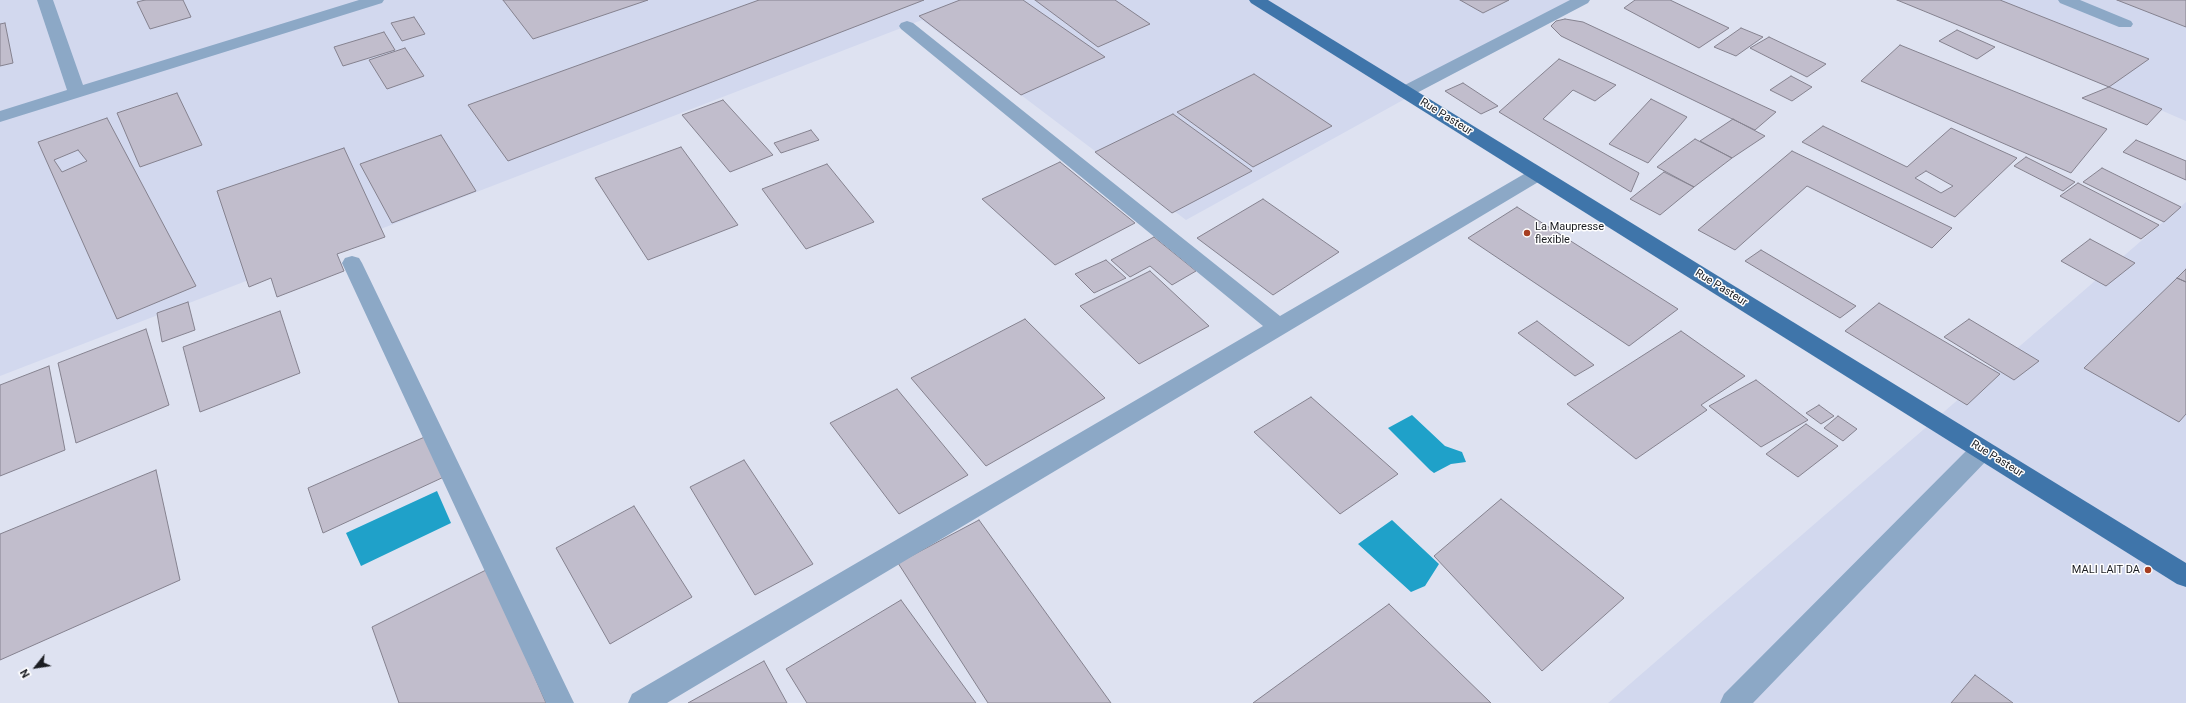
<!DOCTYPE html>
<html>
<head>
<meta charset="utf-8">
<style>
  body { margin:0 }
  #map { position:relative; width:2186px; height:703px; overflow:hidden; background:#dee2f1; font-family:Roboto,sans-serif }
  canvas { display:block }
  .north { position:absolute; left:16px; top:647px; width:40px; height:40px; -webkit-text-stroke:3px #fff; paint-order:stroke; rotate:240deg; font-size:11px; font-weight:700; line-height:16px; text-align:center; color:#1b1d22 }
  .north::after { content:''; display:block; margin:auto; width:14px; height:18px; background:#1b1d22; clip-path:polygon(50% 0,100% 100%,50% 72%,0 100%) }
</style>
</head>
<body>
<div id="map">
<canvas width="2186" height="703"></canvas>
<div class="north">N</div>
</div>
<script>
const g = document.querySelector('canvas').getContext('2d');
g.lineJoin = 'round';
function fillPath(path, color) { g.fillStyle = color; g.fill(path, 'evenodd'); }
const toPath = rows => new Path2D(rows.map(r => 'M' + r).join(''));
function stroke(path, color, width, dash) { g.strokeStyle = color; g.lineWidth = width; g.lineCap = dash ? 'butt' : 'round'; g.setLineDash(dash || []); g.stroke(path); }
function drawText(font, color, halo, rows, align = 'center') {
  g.font = font + ' Roboto,sans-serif'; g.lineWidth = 3; g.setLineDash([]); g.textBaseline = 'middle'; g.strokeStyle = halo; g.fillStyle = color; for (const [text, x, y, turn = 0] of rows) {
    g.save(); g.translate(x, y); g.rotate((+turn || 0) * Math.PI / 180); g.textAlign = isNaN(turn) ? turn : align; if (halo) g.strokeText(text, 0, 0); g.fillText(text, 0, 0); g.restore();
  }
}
const built = toPath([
  [0,0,1584,0,1186,220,922,20,0,376],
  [1906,0,2186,0,2186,121],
  [2186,202,2186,703,1608,703]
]);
const water = toPath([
  [1412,415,1445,446,1462,452,1466,462,1451,464,1434,473,1430,470,1388,428],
  [437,491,451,523,361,566,346,533],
  [1392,520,1439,564,1425,586,1411,592,1358,544]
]);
const building = toPath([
  [145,0,183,0,191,17,150,29,137,2,145,0],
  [503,0,648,0,533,39,503,0],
  [759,0,924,0,508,161,468,105,759,0],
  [960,0,1023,0,1105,57,1021,95,919,16,960,0],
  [1035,0,1115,0,1150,24,1098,47,1035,0],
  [1460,0,1509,0,1483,13,1460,0],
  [1635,0,1670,0,1729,28,1699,48,1624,8,1635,0],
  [1897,0,2000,0,2149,59,2109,87,1897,0],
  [2117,0,2186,0,2186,27,2117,0],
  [414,17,425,34,402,41,391,23,414,17],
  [1565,19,1583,22,1776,112,1755,130,1561,36,1551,26,1556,21,1565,19],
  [5,23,13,63,0,66,0,24,5,23],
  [1741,28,1763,37,1736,56,1714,47,1741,28],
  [1957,30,1995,47,1977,59,1939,41,1957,30],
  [384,32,395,50,343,66,334,47,384,32],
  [1769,37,1826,64,1807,77,1750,48,1769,37],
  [1900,45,2107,129,2071,173,1861,81,1900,45],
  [405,48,424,76,387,89,369,60,405,48],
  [1559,59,1616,85,1595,101,1573,90,1543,119,1639,173,1631,192,1499,112,1559,59],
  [1254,74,1332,126,1253,167,1177,112,1254,74],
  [1791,76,1812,87,1792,101,1770,90,1791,76],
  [1463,83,1498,106,1481,114,1445,91,1463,83],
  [2109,87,2162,109,2147,125,2082,98,2109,87],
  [177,93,202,145,140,167,117,113,177,93],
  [1651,99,1687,117,1648,163,1609,144,1651,99],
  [723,100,773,155,730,172,682,115,723,100],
  [1173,114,1252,171,1172,213,1095,152,1173,114],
  [107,118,196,286,117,319,38,142,107,118],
  [78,150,87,161,62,172,54,160,78,150],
  [1733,119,1765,136,1732,158,1700,141,1733,119],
  [1823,126,1907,167,1951,128,2017,158,1955,217,1802,142,1823,126],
  [1926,171,1953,186,1941,193,1915,178,1926,171],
  [811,130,819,140,781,153,774,143,811,130],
  [441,135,476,191,392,223,360,164,441,135],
  [1695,139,1732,158,1694,187,1657,167,1695,139],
  [2136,140,2186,161,2186,180,2123,152,2136,140],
  [681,147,738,225,648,260,595,178,681,147],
  [344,148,385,237,337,254,344,271,277,297,271,278,249,287,217,191,344,148],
  [1792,151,1952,228,1932,248,1807,186,1735,250,1698,230,1792,151],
  [2026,157,2075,182,2063,191,2014,166,2026,157],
  [1060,162,1135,223,1055,265,982,199,1060,162],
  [827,164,874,222,806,249,762,189,827,164],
  [2102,168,2181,207,2164,222,2083,182,2102,168],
  [1664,172,1694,187,1660,215,1630,199,1664,172],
  [2078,183,2159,225,2141,239,2060,196,2078,183],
  [1263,199,1339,252,1273,295,1197,238,1263,199],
  [1517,207,1678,309,1629,346,1468,238,1517,207],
  [1154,237,1196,271,1172,285,1150,266,1130,277,1111,260,1154,237],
  [2090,239,2135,263,2106,286,2061,261,2090,239],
  [1761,250,1856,306,1840,318,1745,261,1761,250],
  [1106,260,1126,278,1094,293,1075,274,1106,260],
  [2186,269,2186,282,2177,278,2186,269],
  [1150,271,1209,326,1139,364,1080,306,1150,271],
  [2177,278,2186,282,2186,414,2179,422,2084,368,2177,278],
  [188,302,195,330,162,342,157,313,188,302],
  [1879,303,2000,374,1967,405,1845,331,1879,303],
  [280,311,300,373,200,412,183,347,280,311],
  [1025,319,1105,398,986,466,911,378,1025,319],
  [1969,319,2039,361,2014,380,1944,337,1969,319],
  [1537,321,1594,365,1575,376,1518,333,1537,321],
  [146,329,169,405,76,443,58,363,146,329],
  [1681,331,1745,376,1701,405,1707,410,1636,459,1567,404,1681,331],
  [49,366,65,450,0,476,0,385,49,366],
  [1756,380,1808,420,1761,447,1709,406,1756,380],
  [897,389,968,475,899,514,830,423,897,389],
  [1311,397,1398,474,1340,514,1254,432,1311,397],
  [1819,405,1834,416,1821,424,1806,413,1819,405],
  [1838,416,1857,429,1843,441,1824,428,1838,416],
  [1806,424,1838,446,1798,477,1766,454,1806,424],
  [427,436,446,476,323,533,308,488,427,436],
  [744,460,813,564,755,595,690,487,744,460],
  [156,470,180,580,0,660,0,534,156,470],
  [1501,499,1624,598,1542,671,1434,556,1501,499],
  [634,506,692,597,610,644,556,548,634,506],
  [979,520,1111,703,988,703,898,563,979,520],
  [488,569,546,703,399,703,372,627,488,569],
  [901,600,976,703,807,703,786,669,901,600],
  [1389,604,1491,703,1253,703,1389,604],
  [764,661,787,703,688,703,764,661],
  [1975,675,2013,703,1951,703,1975,675]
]);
const minor = toPath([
  [37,0,53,0,83,85,359,0,384,0,382,3,0,122,0,111,67,90,37,0],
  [1570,0,1590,0,1588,3,1411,96,1405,97,1399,96,1396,92,1399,88,1570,0],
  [2058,0,2080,0,2131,21,2133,24,2131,27,2119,27,2060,3,2058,0],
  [907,21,913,23,1280,316,1531,170,1538,168,1545,170,1547,174,1545,178,667,703,628,703,632,694,1263,326,901,29,899,26,901,23,907,21],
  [352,256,359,258,362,263,574,703,546,703,342,263,345,258,352,256],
  [1982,441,1990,443,1994,450,1990,457,1753,703,1720,703,1724,694,1974,443,1982,441]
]);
const major = toPath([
  [1249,0,1268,0,2186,563,2186,587,2177,584,1251,3,1249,0]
]);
const markers = [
  [1527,233,4,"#a73e21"],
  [2148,570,4,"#a73e21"]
];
const streetNames = [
  ["Rue Pasteur",1446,117,32],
  ["Rue Pasteur",1721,288,32],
  ["Rue Pasteur",1997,459,32]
];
const poiNames = [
  ["La Maupresse",1535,227],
  ["flexible",1535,240],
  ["MALI LAIT DA",2140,570,"right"]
];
fillPath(built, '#d2d8ee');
fillPath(water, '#1fa1c9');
fillPath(building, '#c1bdcc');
stroke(building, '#85828f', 1);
fillPath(minor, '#8ca8c6');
fillPath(major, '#3f75aa');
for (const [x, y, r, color] of markers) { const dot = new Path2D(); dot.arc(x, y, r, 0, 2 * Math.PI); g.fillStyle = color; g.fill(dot); stroke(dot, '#fff', 1.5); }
drawText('11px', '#1b1d22', '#fff', streetNames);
drawText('11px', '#1b1d22', '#fff', poiNames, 'left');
</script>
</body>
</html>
